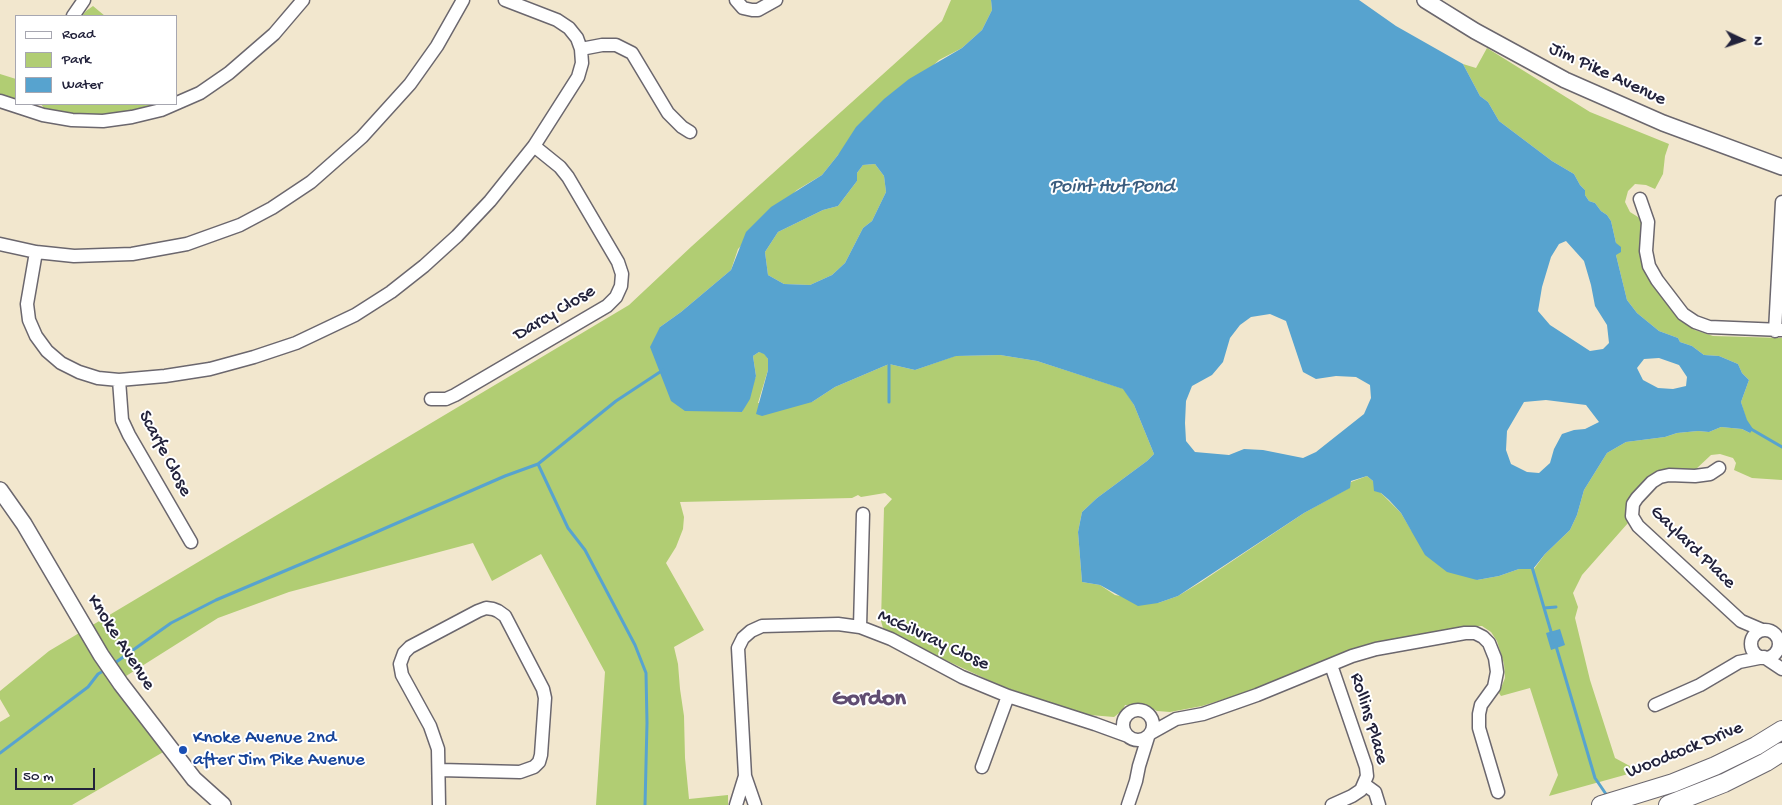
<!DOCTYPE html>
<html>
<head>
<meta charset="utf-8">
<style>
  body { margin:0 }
  #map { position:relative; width:1782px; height:805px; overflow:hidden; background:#f2e7ce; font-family:"Gochi Hand",sans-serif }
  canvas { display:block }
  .legend { position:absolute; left:15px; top:15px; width:162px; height:90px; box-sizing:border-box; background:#fff; border:1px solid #a7a7b1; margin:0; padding:6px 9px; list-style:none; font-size:15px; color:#22223b }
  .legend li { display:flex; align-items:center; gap:10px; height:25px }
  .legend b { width:25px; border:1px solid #a7a7b1 }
  .north { position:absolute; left:1717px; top:15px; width:50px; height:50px; -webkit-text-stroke:4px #fff; paint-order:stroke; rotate:93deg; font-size:14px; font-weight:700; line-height:20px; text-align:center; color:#22223b }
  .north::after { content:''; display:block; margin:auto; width:18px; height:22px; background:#22223b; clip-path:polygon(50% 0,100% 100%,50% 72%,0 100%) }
  .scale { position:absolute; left:15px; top:768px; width:80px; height:22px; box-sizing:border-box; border:2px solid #22223b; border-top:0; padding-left:6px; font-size:15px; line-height:18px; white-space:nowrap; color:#22223b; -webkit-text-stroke:4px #fff; paint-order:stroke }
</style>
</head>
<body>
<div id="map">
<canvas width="1782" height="805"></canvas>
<ul class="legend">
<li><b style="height:6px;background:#fff"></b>Road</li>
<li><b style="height:14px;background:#b1cd73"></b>Park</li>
<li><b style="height:14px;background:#57a3cf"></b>Water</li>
</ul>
<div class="north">N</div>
<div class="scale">50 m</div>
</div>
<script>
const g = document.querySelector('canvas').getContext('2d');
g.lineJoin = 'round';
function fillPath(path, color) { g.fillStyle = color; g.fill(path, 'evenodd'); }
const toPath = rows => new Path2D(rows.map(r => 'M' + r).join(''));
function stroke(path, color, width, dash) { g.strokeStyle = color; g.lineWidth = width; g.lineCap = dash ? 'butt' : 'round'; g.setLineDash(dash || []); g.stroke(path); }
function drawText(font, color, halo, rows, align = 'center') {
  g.font = font + ' "Gochi Hand",sans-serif'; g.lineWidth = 4; g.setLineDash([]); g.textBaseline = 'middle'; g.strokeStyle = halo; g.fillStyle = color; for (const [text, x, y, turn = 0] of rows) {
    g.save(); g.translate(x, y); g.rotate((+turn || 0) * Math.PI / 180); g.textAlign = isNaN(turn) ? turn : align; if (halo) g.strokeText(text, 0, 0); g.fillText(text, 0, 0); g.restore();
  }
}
const green = toPath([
  [951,0,991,0,992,10,982,30,962,48,939,60,838,155,822,175,797,190,738,249,731,270,681,312,660,327,722,411,742,412,756,376,753,356,759,352,764,353,768,359,768,370,758,403,812,402,835,387,889,364,915,370,955,356,1000,355,1037,361,1124,389,1134,405,1154,454,1147,461,1097,498,1082,512,1078,532,1082,582,1100,585,1115,595,1158,603,1178,596,1201,582,1304,513,1349,488,1351,482,1367,476,1373,481,1381,493,1401,513,1411,530,1477,580,1499,576,1519,569,1534,569,1545,554,1570,530,1577,515,1584,490,1607,453,1626,442,1665,437,1677,433,1698,431,1709,432,1721,427,1742,429,1750,433,1741,402,1749,380,1742,373,1738,364,1719,356,1704,355,1692,346,1680,342,1678,338,1659,331,1637,313,1627,300,1616,255,1616,243,1611,221,1607,215,1601,211,1595,203,1589,201,1585,195,1585,190,1580,185,1574,174,1552,161,1499,121,1488,102,1480,96,1463,64,1476,68,1487,48,1590,112,1669,144,1665,156,1663,174,1655,189,1646,185,1635,184,1628,191,1625,202,1630,212,1638,217,1642,222,1644,267,1650,281,1679,318,1695,330,1713,336,1782,338,1782,480,1752,478,1734,470,1736,463,1733,458,1720,454,1711,455,1695,470,1666,470,1627,514,1628,523,1582,575,1573,593,1578,607,1575,618,1590,680,1615,758,1639,771,1549,796,1558,775,1530,688,1501,696,1499,693,1505,678,1504,664,1497,641,1491,632,1482,626,1464,626,1370,645,1257,689,1202,706,1170,712,1157,711,1148,706,1125,705,1123,710,1114,717,1090,715,1049,703,999,685,941,658,883,628,881,621,884,508,892,499,885,493,861,497,858,495,852,498,680,502,684,517,683,529,676,547,666,563,704,630,674,647,678,664,680,689,684,716,685,758,689,799,728,795,728,805,596,805,605,672,541,554,492,581,473,543,289,592,218,618,115,683,165,751,72,805,0,805,0,722,10,716,0,699,0,691,49,651,629,305,692,246,942,21],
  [93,6,105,16,82,16,86,11],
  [0,74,16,79,16,99,13,100,0,95],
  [41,104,164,104,126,114,79,116,46,111],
  [875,164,884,176,886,192,872,221,863,228,845,263,832,275,810,285,784,284,768,275,765,252,778,232,823,210,838,206,857,181,857,173,863,165]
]);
const water = toPath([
  [991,0,1359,0,1396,26,1463,64,1480,96,1488,102,1499,121,1552,161,1574,174,1580,185,1585,190,1585,195,1589,201,1595,203,1601,211,1607,215,1611,221,1616,243,1621,247,1621,252,1616,255,1627,300,1637,313,1659,331,1678,338,1680,342,1692,346,1704,355,1719,356,1738,364,1742,373,1749,380,1741,402,1747,420,1753,429,1750,433,1742,429,1721,427,1709,432,1698,431,1677,433,1665,437,1626,442,1607,453,1584,490,1577,515,1570,530,1545,554,1533,569,1519,569,1499,576,1477,580,1447,572,1425,555,1401,513,1389,500,1381,493,1374,491,1373,481,1367,476,1351,481,1350,488,1304,513,1178,596,1158,603,1138,606,1100,585,1082,582,1078,532,1082,512,1097,498,1147,461,1154,454,1134,405,1123,389,1037,361,1000,355,956,356,915,370,889,364,835,387,812,402,762,416,756,414,768,370,768,359,764,354,759,352,753,356,756,376,750,399,742,412,685,411,671,401,650,347,660,327,681,312,731,270,746,232,771,207,822,175,838,155,856,127,884,99,909,79,962,48,982,30,992,10],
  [875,164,884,176,886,192,872,221,863,228,845,263,832,275,810,285,784,284,768,275,765,252,778,232,823,210,838,206,857,181,857,173,863,165],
  [1566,241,1584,261,1591,285,1595,306,1607,325,1609,343,1603,349,1590,351,1550,325,1538,311,1542,287,1551,257,1559,244],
  [1270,314,1286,321,1303,372,1316,379,1336,376,1356,377,1370,385,1371,398,1364,414,1316,452,1303,458,1263,450,1244,449,1229,455,1195,452,1186,441,1185,423,1186,401,1192,386,1212,375,1223,362,1230,338,1240,325,1251,317],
  [1659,358,1679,365,1687,377,1686,386,1673,389,1658,388,1643,380,1637,368,1644,359],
  [1546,400,1586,405,1599,422,1585,429,1574,430,1562,434,1554,449,1550,463,1539,473,1527,472,1511,464,1506,450,1507,431,1524,402],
  [1560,629,1565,645,1551,650,1546,633]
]);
const stream = toPath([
  [889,402,889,364],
  [1751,429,1782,447],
  [1532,567,1552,635],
  [1544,608,1556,607],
  [1556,646,1595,778,1608,797],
  [112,665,171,623,216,600,365,537,505,476,538,464],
  [0,753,88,687,98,674,105,670],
  [645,805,647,723,646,673,635,645,585,550,568,528,538,464,616,401,663,370]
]);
const minor = toPath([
  [736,0,743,8,752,10,758,10,776,0],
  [73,16,84,0],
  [581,49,602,45,616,45,632,53,668,113,682,127,690,132],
  [0,101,43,115,72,120,103,121,132,117,161,110,200,93,229,73,274,34,303,0],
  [1640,199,1648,222,1646,251,1649,266,1657,280,1683,314,1695,322,1709,327,1782,330],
  [0,244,36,252,74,256,132,254,187,244,240,225,272,208,311,182,362,137,410,84,437,46,463,0],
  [36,252,27,304,29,320,36,336,47,351,61,363,79,372,98,378,119,380,165,376,210,369,254,357,296,343,355,315,391,292,424,266,457,236,490,201,534,146,578,77,582,63,581,49,577,38,569,28,557,20,505,0],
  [1775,331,1782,202],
  [119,380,122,420,129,435,191,542],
  [431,399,446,399,455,395,607,306,616,297,621,286,622,274,618,262,568,177,560,167,534,146],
  [1719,468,1710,474,1695,476,1669,475,1660,477,1652,482,1637,498,1633,504,1632,516,1638,526,1741,621,1762,630],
  [860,627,863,514],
  '1751 644a14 14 0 1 1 28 0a14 14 0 1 1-28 0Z',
  [1764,657,1782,669],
  [1331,665,1366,767,1367,776,1361,790,1352,796,1332,805],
  [1655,705,1700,685,1739,662,1764,657],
  '1123 725a15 15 0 1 1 30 0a15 15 0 1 1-30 0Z',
  [1151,733,1176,719,1203,714,1257,695,1352,656,1376,649,1465,633,1475,633,1483,637,1489,643,1495,658,1497,672,1494,687,1481,705,1479,714,1479,728,1498,792],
  [982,767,1008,696],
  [1364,784,1375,792,1379,805],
  [439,805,438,749,430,726,402,675,400,664,404,653,410,647,478,611,486,608,493,609,498,611,505,616,543,689,545,698,541,755,539,762,534,767,520,772,440,770],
  [736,805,745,776],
  [755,805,745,776,738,648,743,638,751,631,762,626,838,624,860,627,891,639,962,677,1008,696,1095,724,1128,736],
  [1128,805,1136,781,1139,766,1148,737]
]);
const tertiary = toPath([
  [1425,0,1475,31,1565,80,1663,123,1782,167],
  [0,490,24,524,101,655,121,684,194,779,223,805]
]);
const secondary = toPath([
  [1601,805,1673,783,1715,766,1756,746,1782,730],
  [1668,805,1724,783,1766,762,1782,752]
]);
const markers = [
  [183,750,5,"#1a4fb4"]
];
const streetNames = [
  ["Jim Pike Avenue",1607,75,25],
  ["Darcy Close",555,314,-31],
  ["Scarfe Close",164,454,62],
  ["Gaylard Place",1692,548,44],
  ["McGilvray Close",933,641,25],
  ["Knoke Avenue",120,643,57],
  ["Rollins Place",1368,719,73],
  ["Woodcock Drive",1685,751,-22]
];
const transitNames = [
  ["Knoke Avenue 2nd",193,739],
  ["after Jim Pike Avenue",193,761]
];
const waterNames = [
  ["Point Hut Pond",1112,188]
];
const districtNames = [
  ["Gordon",869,700]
];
fillPath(green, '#b1cd73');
fillPath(water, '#57a3cf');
stroke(stream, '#57a3cf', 3);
stroke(minor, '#6b676e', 15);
stroke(tertiary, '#6b676e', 18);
stroke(secondary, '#6b676e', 20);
stroke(minor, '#fff', 12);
stroke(tertiary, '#fff', 15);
stroke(secondary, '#fff', 18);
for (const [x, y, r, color] of markers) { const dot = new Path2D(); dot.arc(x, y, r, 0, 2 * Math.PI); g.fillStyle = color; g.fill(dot); stroke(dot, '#fff', 2); }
drawText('19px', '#22223b', '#fff', streetNames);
drawText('19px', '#164399', '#fff', transitNames, 'left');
drawText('italic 20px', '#3a5c7e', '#fff', waterNames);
drawText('bold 24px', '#604d72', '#fff', districtNames);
</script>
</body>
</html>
